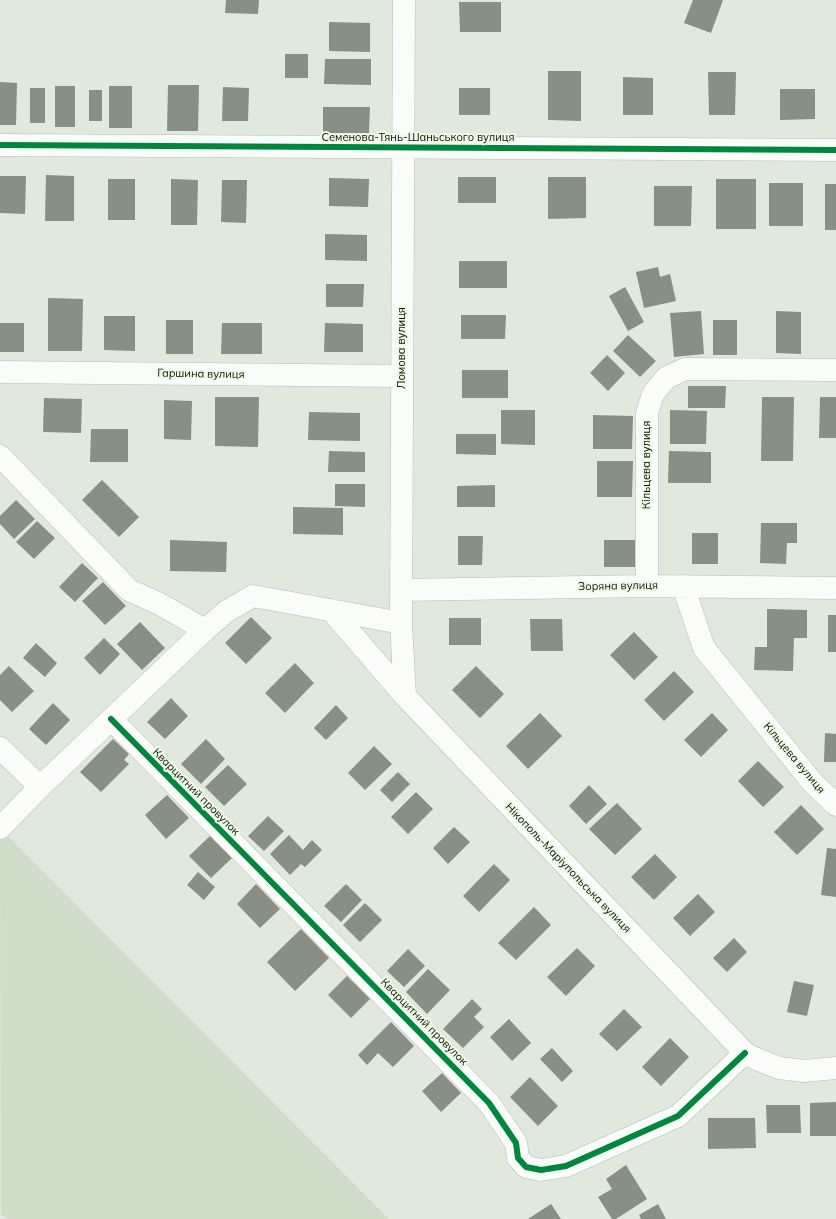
<!DOCTYPE html>
<html>
<head>
<meta charset="utf-8">
<style>
  body { margin:0 }
  canvas { display:block; background:#e1e8dd }
</style>
</head>
<body>
<canvas width="836" height="1219"></canvas>
<script>
const g = document.querySelector('canvas').getContext('2d');
g.lineJoin = 'round';
function fillPath(path, color) { g.fillStyle = color; g.fill(path, 'evenodd'); }
const toPath = rows => new Path2D(rows.map(r => 'M' + r).join(''));
function stroke(path, color, width, dash) { g.strokeStyle = color; g.lineWidth = width; g.lineCap = dash ? 'butt' : 'round'; g.setLineDash(dash || []); g.stroke(path); }
function drawText(font, color, halo, rows, align = 'center') {
  g.font = font + ' Mulish,sans-serif'; g.lineWidth = 4; g.setLineDash([]); g.textBaseline = 'middle'; g.strokeStyle = halo; g.fillStyle = color; for (const [text, x, y, turn = 0] of rows) {
    g.save(); g.translate(x, y); g.rotate((+turn || 0) * Math.PI / 180); g.textAlign = isNaN(turn) ? turn : align; if (halo) g.strokeText(text, 0, 0); g.fillText(text, 0, 0); g.restore();
  }
}
const green = toPath([
  [6,834,389,1219,8,1219,1,1214,0,841]
]);
const building = toPath([
  [226,0,259,0,258,14,225,13],
  [693,0,723,0,711,33,684,23],
  [459,2,501,2,501,32,460,32],
  [329,22,370,23,370,52,329,51],
  [285,54,308,54,308,78,285,78],
  [325,59,371,59,371,85,324,84],
  [548,71,581,71,581,121,548,120],
  [708,72,736,72,735,115,709,115],
  [623,77,653,78,653,115,623,115],
  [0,82,17,83,16,125,0,125],
  [168,85,199,85,198,131,167,131],
  [55,86,75,86,75,127,55,127],
  [109,86,132,86,132,128,109,128],
  [223,87,249,88,248,121,222,121],
  [30,88,45,88,45,123,30,123],
  [459,88,490,88,490,115,459,115],
  [780,89,815,89,815,119,780,120],
  [89,90,102,90,102,121,89,121],
  [323,107,370,107,369,133,323,133],
  [46,175,74,176,74,221,45,221],
  [0,176,26,176,25,214,0,213],
  [458,177,496,177,496,203,458,203],
  [548,177,586,177,586,218,548,219],
  [329,178,369,179,368,207,329,206],
  [108,179,135,179,135,220,108,220],
  [171,179,198,180,197,225,171,225],
  [716,179,756,179,756,229,716,229],
  [222,180,247,180,246,223,221,222],
  [769,183,803,183,803,226,769,226],
  [825,184,836,184,836,230,825,230],
  [654,186,692,186,691,226,654,226],
  [325,234,367,235,367,261,325,260],
  [459,261,507,261,507,288,459,288],
  [658,267,660,277,670,274,676,301,644,308,636,272],
  [326,284,364,284,363,307,326,307],
  [625,287,644,322,628,331,609,296],
  [48,298,83,299,82,351,48,351],
  [701,311,704,354,674,357,670,313],
  [776,311,801,312,801,354,776,353],
  [461,315,506,315,505,339,461,339],
  [104,316,135,316,135,351,104,350],
  [166,320,193,320,193,354,166,354],
  [713,320,737,320,737,355,713,355],
  [0,323,24,323,24,352,0,352],
  [222,323,262,323,262,354,221,354],
  [325,323,363,324,363,352,324,352],
  [628,335,656,361,640,377,613,351],
  [607,355,625,373,608,391,590,373],
  [462,370,508,370,508,398,462,398],
  [688,386,726,386,725,408,688,408],
  [215,397,259,397,258,447,215,446],
  [762,397,794,397,793,461,761,461],
  [820,397,836,397,836,438,819,438],
  [44,398,82,399,81,433,43,432],
  [164,400,192,401,191,440,164,439],
  [501,410,535,410,535,445,501,444],
  [670,410,707,411,706,444,670,444],
  [309,412,360,413,360,441,308,440],
  [593,415,633,416,632,449,593,449],
  [91,429,128,429,128,462,90,462],
  [456,434,496,434,496,455,456,454],
  [329,451,365,452,365,472,328,472],
  [669,451,711,452,711,483,668,483],
  [597,461,633,461,632,497,597,497],
  [102,480,139,517,119,537,82,500],
  [335,484,365,484,365,507,335,506],
  [495,485,495,507,457,507,457,486],
  [16,500,35,519,14,539,0,524,0,516],
  [293,507,343,508,343,535,293,534],
  [37,521,55,538,34,559,16,542],
  [761,523,797,523,797,543,787,543,786,564,760,563],
  [692,533,718,533,718,564,692,564],
  [458,536,483,536,482,565,458,565],
  [170,540,227,542,226,572,170,571],
  [604,540,635,540,635,567,604,567],
  [82,563,98,578,75,602,59,587],
  [103,582,126,606,105,625,82,601],
  [767,609,807,610,807,638,794,638,793,671,754,670,755,647,767,647],
  [828,615,836,615,836,652,828,652],
  [251,617,272,638,246,664,225,643],
  [449,618,481,618,481,645,449,645],
  [530,619,562,619,563,651,531,651],
  [140,622,165,648,142,670,117,644],
  [634,632,658,657,634,680,610,655],
  [104,638,120,654,100,675,84,658],
  [36,643,57,663,45,677,23,658],
  [295,663,314,683,285,713,265,693],
  [9,666,34,691,12,712,0,700,0,675],
  [476,666,504,694,480,718,452,690],
  [674,671,694,692,664,721,644,700],
  [171,698,188,716,165,739,147,722],
  [53,703,70,720,46,745,29,729],
  [336,705,348,718,326,740,314,728],
  [540,713,562,736,528,769,506,746],
  [712,713,728,730,701,757,684,740],
  [825,733,836,734,836,762,824,762],
  [113,739,129,754,124,760,129,764,101,792,80,772],
  [206,739,225,759,201,784,181,764],
  [374,746,392,764,365,790,348,773],
  [758,761,784,787,763,807,738,781],
  [228,765,247,784,224,806,205,787],
  [398,772,410,784,392,802,380,790],
  [589,785,607,804,586,824,569,806],
  [416,792,433,809,408,834,391,817],
  [167,795,189,818,166,839,145,815],
  [617,803,642,829,615,855,589,829],
  [801,805,824,829,797,855,774,832],
  [268,816,284,831,264,851,248,836],
  [454,827,470,842,448,864,433,848],
  [289,835,303,850,312,840,322,850,305,867,301,864,290,875,270,854],
  [210,836,232,858,211,878,189,856],
  [827,848,836,849,836,897,821,895],
  [655,854,677,877,654,900,631,877],
  [494,864,510,880,479,912,463,896],
  [198,872,215,887,204,900,187,885],
  [256,884,280,909,260,928,237,904],
  [346,884,362,900,341,922,324,906],
  [698,894,715,912,690,936,673,918],
  [365,903,382,920,360,942,343,925],
  [534,907,551,925,516,960,498,943],
  [301,929,329,958,295,991,267,962],
  [734,938,747,952,727,972,713,958],
  [577,948,595,966,566,996,547,977],
  [408,949,425,966,404,987,387,971],
  [428,969,450,990,427,1014,406,992],
  [347,976,370,999,351,1018,328,995],
  [794,981,814,985,807,1016,787,1012],
  [472,999,482,1009,474,1017,484,1027,463,1048,443,1029],
  [624,1009,642,1027,617,1051,599,1034],
  [509,1019,531,1043,512,1061,490,1037],
  [391,1022,414,1046,393,1067,378,1053,367,1065,358,1055],
  [670,1038,689,1057,661,1086,642,1067],
  [552,1048,573,1071,562,1082,540,1059],
  [442,1073,461,1093,441,1112,422,1091],
  [530,1077,558,1106,538,1126,510,1097],
  [836,1102,836,1136,810,1136,810,1103],
  [766,1105,800,1105,801,1133,767,1133],
  [708,1118,755,1118,756,1148,708,1149],
  [626,1165,647,1199,616,1219,612,1219,598,1197,612,1189,606,1179],
  [551,1204,561,1219,528,1219],
  [658,1204,666,1219,641,1219,639,1215]
]);
const minor = toPath([
  [404,0,401,623,405,696],
  [0,145,836,150],
  [0,372,402,376],
  [0,456,129,590,160,604,205,630,227,611,253,596,401,623],
  [647,586,647,413,653,394,666,378,685,369,836,370],
  [683,586,704,648,812,782,836,805],
  [401,590,647,586,836,588],
  [331,610,405,696,745,1053,754,1058,779,1068,804,1071,836,1068],
  [111,719,489,1103,516,1143,518,1158,526,1167,541,1170,566,1166,678,1116,745,1053],
  [0,748,40,787,205,630],
  [0,828,40,787]
]);
const cycleway = toPath([
  [0,145,836,150],
  [111,719,489,1103,516,1143,518,1158,526,1167,541,1170,566,1166,678,1116,745,1053]
]);
const streetNames = [
  ["Семенова-Тянь-Шаньського вулиця",418,138],
  ["Ломова вулиця",402,348,-90],
  ["Гаршина вулиця",201,374,1],
  ["Кільцева вулиця",647,465,-90],
  ["Зоряна вулиця",618,586,-1],
  ["Кільцева вулиця",794,758,50],
  ["Кварцитний провулок",196,792,45],
  ["Нікополь-Маріупольська вулиця",568,868,46],
  ["Кварцитний провулок",424,1022,45]
];
fillPath(green, '#d0ddc8');
fillPath(building, '#888f84');
stroke(minor, '#b7bcb3', 23);
stroke(minor, '#fafcfa', 22);
stroke(cycleway, '#00873e', 6);
drawText('11px', '#0e120b', '#edfae5', streetNames);
</script>
</body>
</html>
